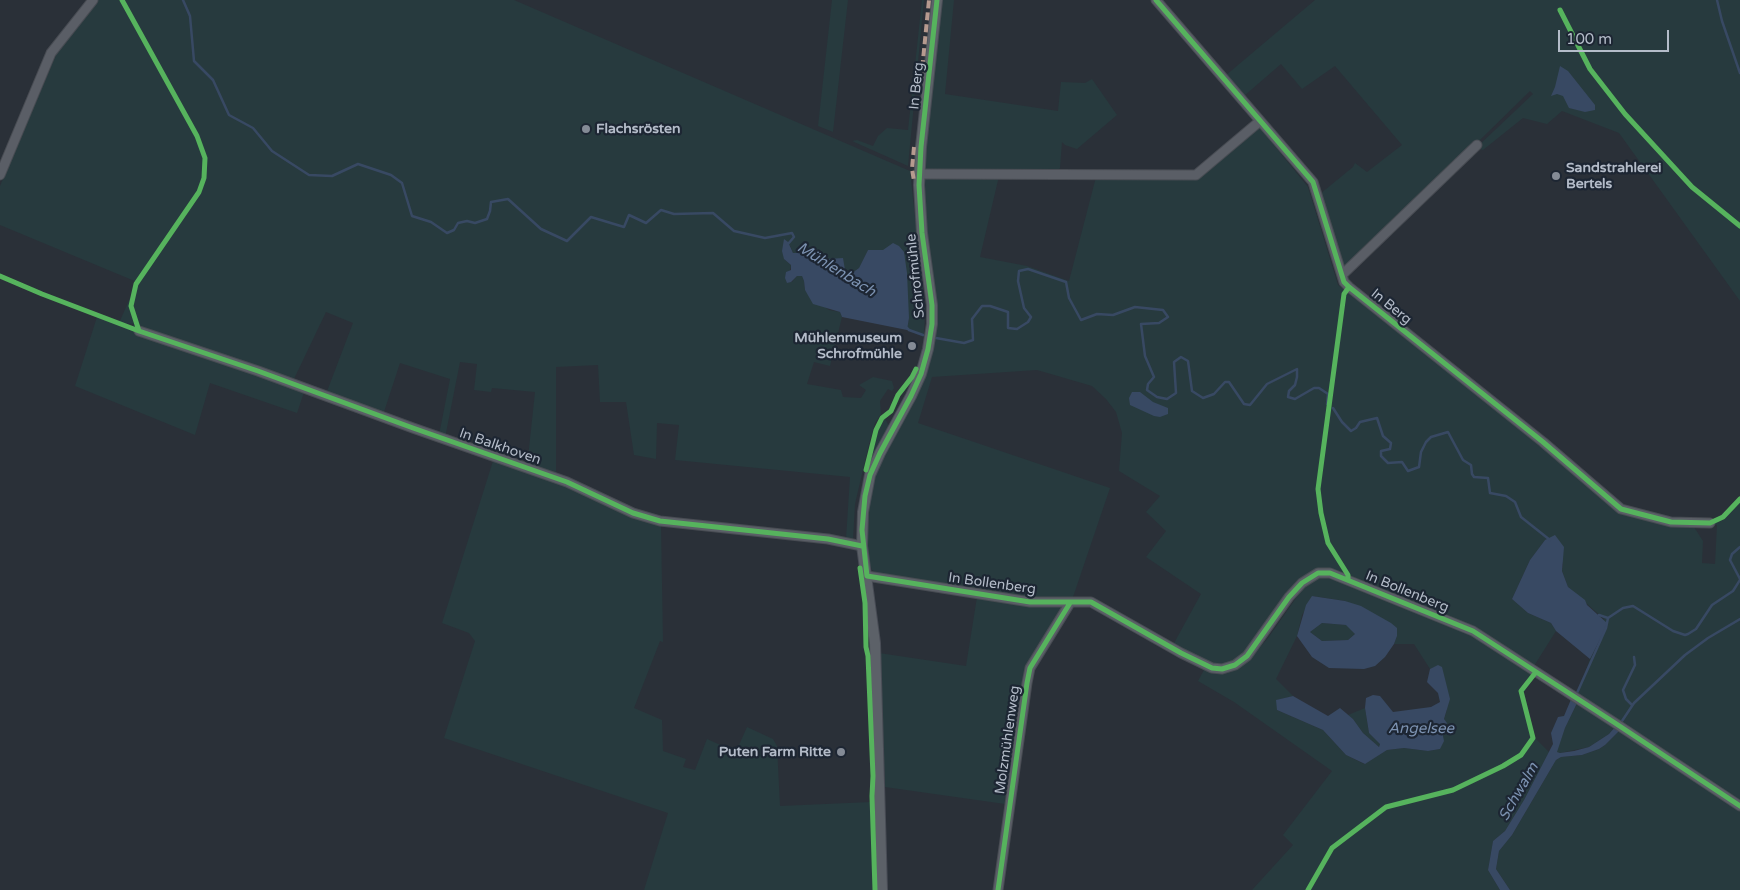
<!DOCTYPE html>
<html>
<head>
<meta charset="utf-8">
<style>
  body { margin:0 }
  #map { position:relative; width:1740px; height:890px; overflow:hidden; background:#2a3038; font-family:"Varela Round",sans-serif }
  canvas { display:block }
  .scale { position:absolute; left:1558px; top:30px; width:111px; height:22px; box-sizing:border-box; border:2px solid #b4bcc9; border-top:0; padding-left:6px; font-size:15px; line-height:18px; white-space:nowrap; color:#b4bcc9; -webkit-text-stroke:4px #1d2633; paint-order:stroke }
</style>
</head>
<body>
<div id="map">
<canvas width="1740" height="890"></canvas>
<div class="scale">100 m</div>
</div>
<script>
const g = document.querySelector('canvas').getContext('2d');
g.lineJoin = 'round';
function fillPath(path, color) { g.fillStyle = color; g.fill(path, 'evenodd'); }
const toPath = rows => new Path2D(rows.map(r => 'M' + r).join(''));
function stroke(path, color, width, dash) { g.strokeStyle = color; g.lineWidth = width; g.lineCap = dash ? 'butt' : 'round'; g.setLineDash(dash || []); g.stroke(path); }
function drawText(font, color, halo, rows, align = 'center') {
  g.font = font + ' "Varela Round",sans-serif'; g.lineWidth = 4.5; g.setLineDash([]); g.textBaseline = 'middle'; g.strokeStyle = halo; g.fillStyle = color; for (const [text, x, y, turn = 0] of rows) {
    g.save(); g.translate(x, y); g.rotate((+turn || 0) * Math.PI / 180); g.textAlign = isNaN(turn) ? turn : align; if (halo) g.strokeText(text, 0, 0); g.fillText(text, 0, 0); g.restore();
  }
}
const green = toPath([
  [93,0,514,0,910,171,925,308,924,337,907,330,909,318,883,250,868,250,859,268,852,273,827,259,815,249,805,253,793,253,790,246,784,259,791,265,787,282,792,282,797,276,802,276,804,281,805,290,829,310,840,312,842,317,830,366,814,362,807,384,841,390,843,397,861,398,866,390,859,385,873,377,892,381,894,388,892,391,888,389,880,401,881,414,875,423,870,440,855,504,853,540,846,539,850,477,675,460,679,425,657,423,656,459,634,455,626,402,600,402,598,365,556,367,556,475,527,467,535,392,492,388,491,392,474,390,477,364,460,362,445,438,439,435,450,379,400,363,383,415,326,394,353,323,326,312,293,381,306,386,297,413,210,383,195,435,75,386,97,317,128,328,136,324,119,323,137,282,0,225,0,186,56,55,98,2],
  [832,0,848,0,833,132,818,126],
  [922,0,924,0,908,166,852,141,857,140,873,146,878,136,887,128,908,130],
  [940,0,954,0,945,94,1058,111,1061,82,1085,83,1092,79,1117,115,1077,149,1065,145,1062,142,1060,168,1055,173,924,170],
  [1315,0,1740,0,1740,301,1619,133,1562,111,1547,124,1523,118,1483,150,1476,148,1533,94,1530,91,1350,267,1344,265,1320,194,1353,167,1355,163,1367,172,1402,145,1335,66,1302,89,1281,64,1244,96,1225,76],
  [1256,128,1261,129,1308,187,1338,285,1592,486,1620,511,1692,524,1703,541,1702,563,1715,564,1717,525,1709,524,1720,520,1722,515,1734,505,1740,498,1740,803,1579,696,1578,692,1590,659,1605,630,1604,619,1568,587,1562,571,1563,564,1545,540,1530,560,1512,599,1528,613,1551,623,1556,631,1534,666,1478,628,1330,570,1305,576,1292,587,1243,657,1229,665,1218,667,1173,645,1201,594,1146,557,1166,531,1146,512,1160,496,1119,471,1122,433,1116,412,1106,399,1092,386,1037,370,932,377,918,423,1110,488,1072,600,1031,599,877,573,872,570,870,565,867,562,865,531,870,486,891,441,908,412,924,377,932,271,922,185,925,177,999,176,980,257,1027,266,1069,281,1096,177,1196,178],
  [884,417,889,426,866,472,875,437],
  [493,461,565,484,661,524,663,642,660,641,634,708,662,720,663,751,686,759,683,767,695,770,707,739,736,752,747,727,773,739,777,746,780,806,871,802,873,890,644,890,668,813,444,738,475,641,469,633,442,623],
  [1319,576,1330,576,1472,632,1537,674,1524,692,1535,738,1549,752,1524,800,1505,831,1493,841,1488,870,1500,890,1252,890,1293,845,1283,835,1332,771,1234,702,1198,681,1205,668,1232,670,1248,661,1268,638,1308,581],
  [1313,596,1345,601,1397,636,1394,644,1414,644,1430,669,1438,666,1447,710,1444,719,1445,728,1442,731,1440,749,1428,751,1404,748,1387,750,1364,764,1346,755,1323,730,1277,710,1277,700,1293,696,1276,679,1297,636,1302,615],
  [977,597,1061,606,1063,610,1028,666,1015,730,1005,804,885,787,879,653,966,666],
  [1322,623,1347,625,1355,634,1348,640,1322,641,1310,632],
  [1578,701,1615,727,1609,734,1589,747,1560,753,1556,752,1565,728],
  [1365,708,1369,733,1380,744,1379,747,1363,733,1353,719,1348,715],
  [1620,730,1740,810,1740,890,1510,890,1496,869,1499,851,1512,835,1556,760,1561,757,1582,755,1599,749,1605,745]
]);
const water = toPath([
  [1560,66,1568,71,1595,105,1595,110,1585,112,1569,108,1563,96,1557,94,1551,96,1555,87],
  [784,239,788,242,793,253,805,253,815,249,827,259,843,258,845,270,852,273,859,268,868,250,883,250,893,243,899,246,904,252,907,273,909,318,907,330,842,317,840,312,813,304,805,290,804,281,802,276,797,276,791,282,787,283,785,278,786,272,791,270,791,265,784,259,782,251],
  [1132,392,1140,392,1153,402,1168,408,1168,414,1160,417,1154,416,1130,405,1129,398],
  [1555,535,1564,547,1562,571,1568,587,1585,600,1587,605,1607,623,1605,630,1590,659,1556,631,1551,623,1528,613,1512,599,1530,560,1545,540],
  [1312,596,1345,601,1361,606,1391,623,1397,628,1397,636,1394,644,1385,657,1375,666,1364,669,1329,668,1312,657,1297,636,1306,605],
  [1322,623,1346,625,1355,634,1348,640,1322,641,1310,632],
  [1438,665,1442,667,1450,699,1444,719,1447,723,1442,731,1444,741,1440,749,1428,751,1404,748,1387,750,1365,764,1346,755,1323,730,1277,710,1276,700,1293,696,1328,716,1340,708,1353,719,1363,733,1379,747,1380,744,1369,733,1365,708,1366,698,1373,695,1380,696,1393,712,1431,707,1440,702,1438,693,1427,682,1430,669],
  [1572,697,1578,701,1565,728,1557,752,1560,753,1574,751,1589,747,1609,734,1615,727,1620,730,1605,745,1599,749,1582,755,1561,757,1556,760,1512,835,1499,851,1496,869,1510,890,1500,890,1488,870,1493,841,1505,831,1524,800,1553,744,1551,733,1558,717,1564,716]
]);
const stream = toPath([
  [183,0,190,16,194,61,213,80,229,115,253,128,272,151,309,175,332,176,358,164,391,175,402,183,412,216,431,222,447,233,454,230,458,223,467,221,475,223,487,219,490,211,491,202,508,199,541,229,567,241,591,217,624,227,629,215,646,223,661,210,674,214,713,213,734,231,765,238,792,233,794,237,788,244],
  [1717,0,1722,21,1740,73],
  [906,327,909,330,923,335],
  [936,338,964,343,973,340,972,319,982,306,990,306,1008,312,1008,328,1017,329,1028,322,1031,317,1024,308,1018,281,1019,271,1028,269,1066,282,1069,298,1081,320,1097,314,1113,315,1135,307,1163,310,1168,317,1159,323,1141,324,1145,356,1154,377,1148,384,1147,390,1157,397,1167,399,1176,393,1174,362,1181,357,1188,361,1192,391,1203,398,1214,394,1225,382,1229,382,1244,404,1250,405,1267,384,1297,369,1297,377,1295,385,1289,391,1288,397,1295,399,1314,388,1319,388,1328,394,1327,404],
  [1333,408,1342,422,1351,431,1356,428,1360,422,1377,418,1383,436,1391,443,1390,449,1381,451,1381,456,1388,463,1402,462,1408,471,1419,467,1421,452,1426,442,1431,437,1448,432,1463,460,1471,465,1472,474,1474,477,1488,478,1490,493,1506,496,1515,502,1521,517,1550,540],
  [1740,547,1732,554,1730,560,1740,579],
  [1608,618,1623,608,1633,606,1673,631,1685,635,1688,634,1696,629,1712,605,1733,591,1740,580],
  [1577,693,1606,628,1608,618,1599,615],
  [1632,705,1626,699,1623,690,1635,665,1634,657],
  [1620,724,1634,703,1685,655,1708,638,1740,619]
]);
const minor = toPath([
  [1156,0,1313,182,1344,282,1349,287,1543,442,1621,509,1671,522,1710,523],
  [920,174,1196,175,1260,121],
  [0,175,51,53,93,0],
  [1342,275,1477,145],
  [139,331,258,371,413,428,567,482,633,513,660,521,828,539,862,546],
  [867,576,1030,602,1091,602,1181,653,1212,668,1222,669,1235,665,1247,656,1289,597,1302,583,1318,573,1330,573,1473,631,1615,723,1740,806],
  [998,890,1027,683,1030,668,1070,603]
]);
const major = toPath([
  [882,890,875,643,862,546,863,512,870,475,880,453,911,396,921,374,928,349,932,324,932,305,922,233,919,185,921,147,937,0]
]);
const quiet = toPath([
  [921,80,929,0],
  [914,147,912,169,914,181]
]);
const cycleway = toPath([
  [122,0,197,136,205,158,204,178,199,192,136,284,131,306,139,331],
  [937,0,921,147,919,185,922,233,932,305,932,324,928,349,921,374,911,396,880,453,870,475,865,496,862,530,867,576,1030,602,1091,602,1181,653,1212,668,1222,669,1235,665,1247,656,1289,597,1302,583,1318,573,1330,573,1473,631,1615,723,1740,806],
  [1156,0,1313,182,1344,282,1349,287,1543,442,1621,509,1671,522,1710,523,1723,517,1740,499],
  [1560,10,1590,69,1625,114,1692,187,1740,226],
  [0,276,42,294,139,331,258,371,413,428,567,482,633,513,660,521,828,539,862,546],
  [866,470,876,430,882,418,891,411,898,395,912,377,916,369],
  [860,568,865,603,866,647,868,656,873,776,872,796,875,890],
  [1348,580,1348,575,1328,543,1321,513,1318,489,1344,294,1349,287],
  [998,890,1027,683,1030,668,1070,603],
  [1308,890,1332,848,1386,807,1453,790,1503,766,1521,755,1533,738,1521,691,1536,672]
]);
const markers = [
  [586,129,5,"#848b96"],
  [1556,176,5,"#848b96"],
  [912,346,5,"#848b96"],
  [841,752,5,"#848b96"]
];
const streetNames = [
  ["In Berg",917,86,-84],
  ["Schrofmühle",916,276,-96],
  ["In Berg",1391,307,39],
  ["In Balkhoven",500,447,19],
  ["In Bollenberg",992,584,8],
  ["In Bollenberg",1407,592,22],
  ["Molzmühlenweg",1008,740,-82]
];
const poiNames = [
  ["Flachsrösten",596,129],
  ["Sandstrahlerei",1566,168],
  ["Bertels",1566,184],
  ["Mühlenmuseum",902,338,"right"],
  ["Schrofmühle",902,354,"right"],
  ["Puten Farm Ritte",831,752,"right"]
];
const waterNames = [
  ["Mühlenbach",836,270,32],
  ["Angelsee",1421,729],
  ["Schwalm",1519,792,-60]
];
fillPath(green, '#273a3e');
fillPath(water, '#384963');
stroke(stream, '#384963', 2.5);
stroke(minor, '#484c53', 11);
stroke(major, '#484c55', 12);
stroke(minor, '#5a5e66', 9);
stroke(major, '#5c6168', 10);
stroke(quiet, '#b69a8f', 4, [8, 4]);
stroke(cycleway, '#56b35d', 5);
for (const [x, y, r, color] of markers) { const dot = new Path2D(); dot.arc(x, y, r, 0, 2 * Math.PI); g.fillStyle = color; g.fill(dot); stroke(dot, '#1d2633', 2); }
drawText('14px', '#b4bcc9', '#1d2633', streetNames);
drawText('bold 14px', '#b4bcc9', '#1d2633', poiNames, 'left');
drawText('italic 15px', '#7c92b1', '#1d2633', waterNames);
</script>
</body>
</html>
